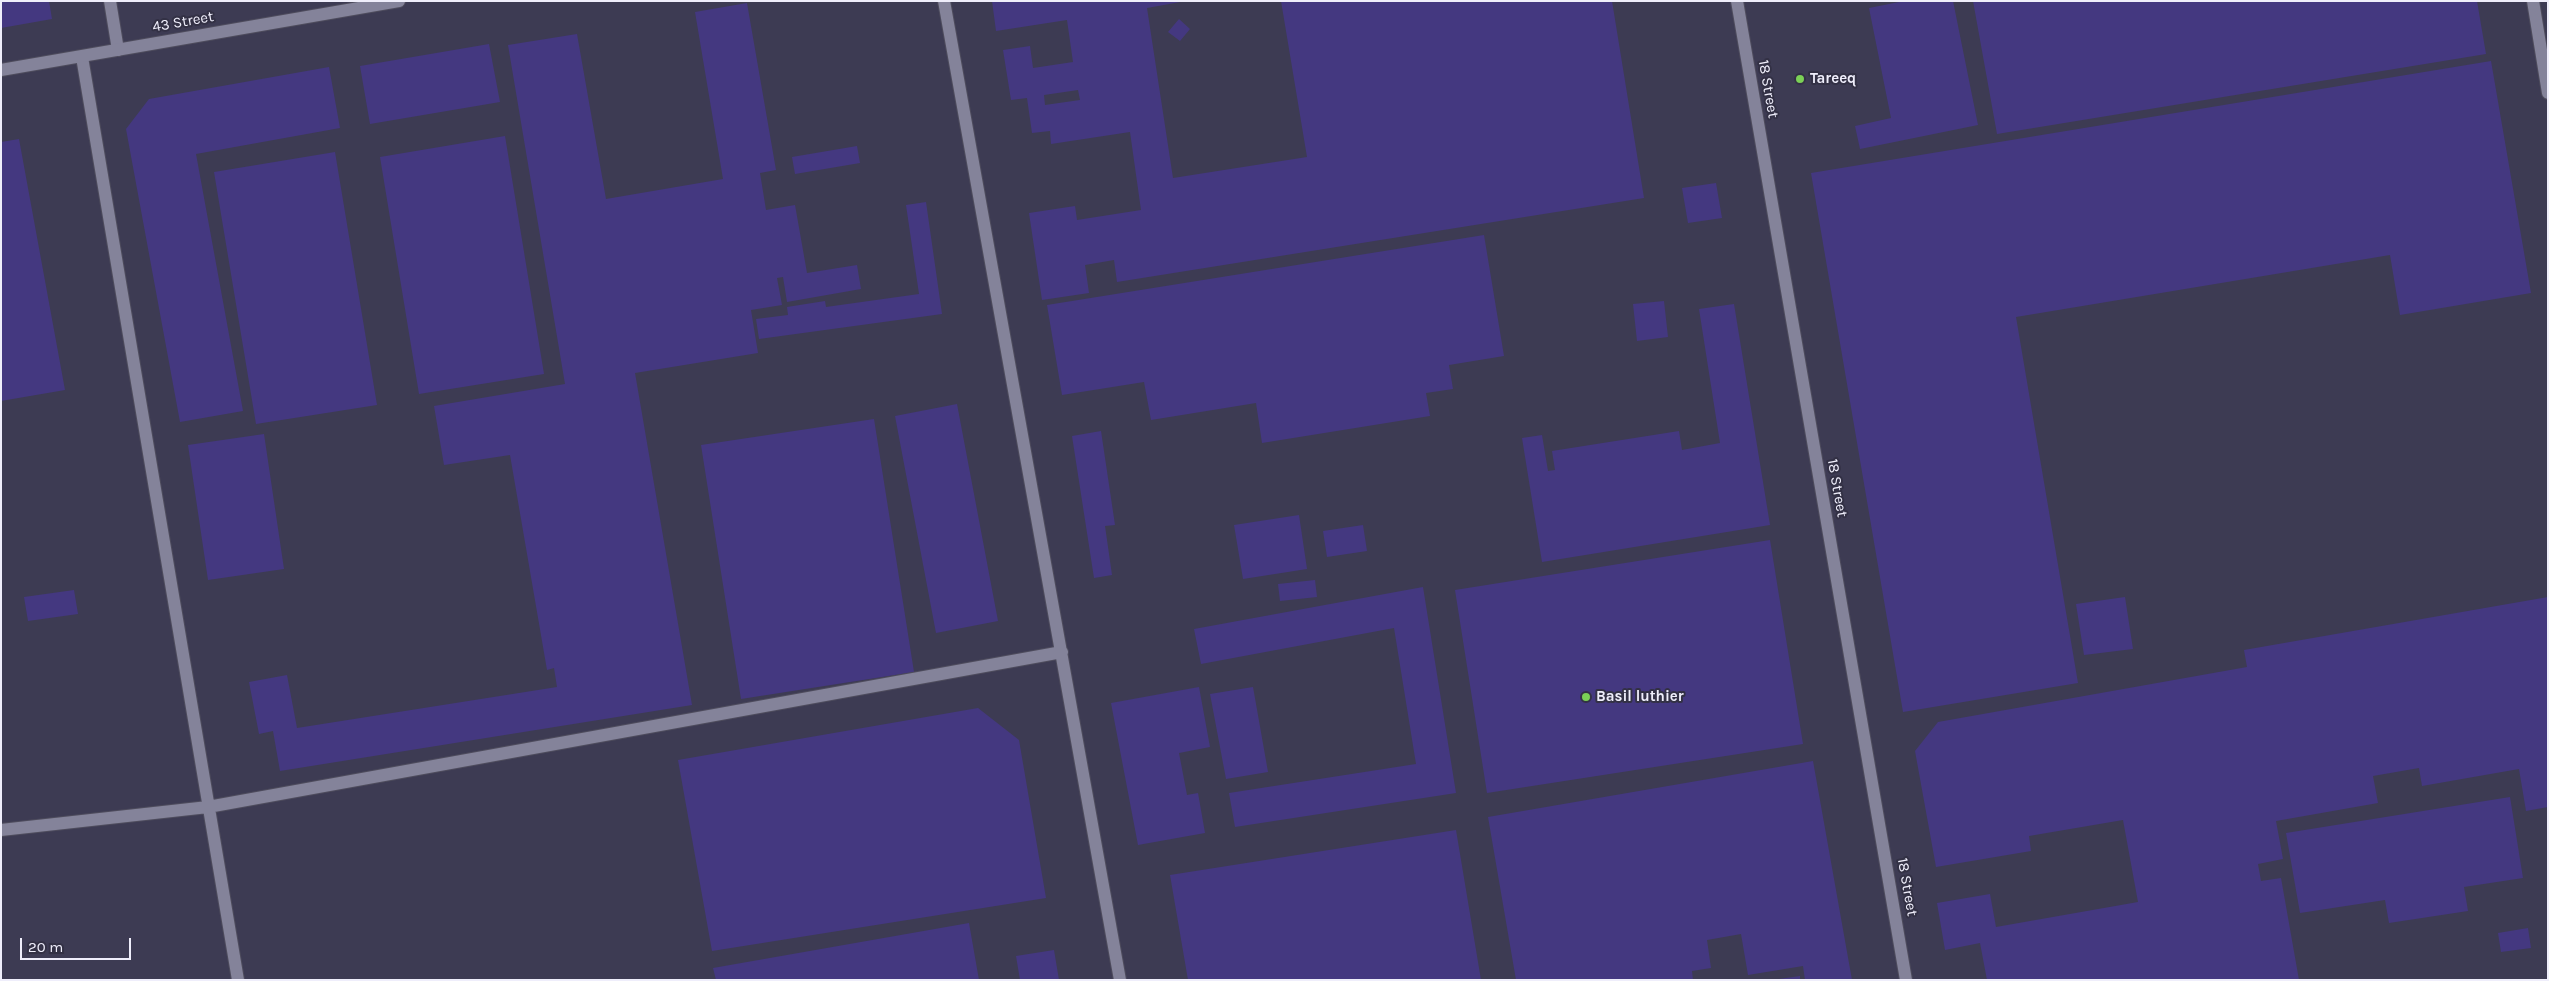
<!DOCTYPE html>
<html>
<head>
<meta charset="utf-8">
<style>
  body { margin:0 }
  #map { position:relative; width:2549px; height:981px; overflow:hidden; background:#333145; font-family:Karla,sans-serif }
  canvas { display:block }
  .frame { position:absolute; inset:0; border:2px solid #efeefb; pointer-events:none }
  .scale { position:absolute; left:20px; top:938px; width:111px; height:22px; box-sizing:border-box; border:2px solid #efeefb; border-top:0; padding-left:6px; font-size:15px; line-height:18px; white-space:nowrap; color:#efeefb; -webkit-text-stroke:4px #333145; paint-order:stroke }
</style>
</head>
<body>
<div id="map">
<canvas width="2549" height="981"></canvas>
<div class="frame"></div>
<div class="scale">20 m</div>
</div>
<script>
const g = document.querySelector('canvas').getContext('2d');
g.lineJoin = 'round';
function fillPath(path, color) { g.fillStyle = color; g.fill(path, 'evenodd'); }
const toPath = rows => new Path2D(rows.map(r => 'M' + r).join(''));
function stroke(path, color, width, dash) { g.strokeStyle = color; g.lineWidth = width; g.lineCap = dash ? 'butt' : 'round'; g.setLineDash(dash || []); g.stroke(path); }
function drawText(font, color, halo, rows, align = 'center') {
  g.font = font + ' Karla,sans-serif'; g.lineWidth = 4; g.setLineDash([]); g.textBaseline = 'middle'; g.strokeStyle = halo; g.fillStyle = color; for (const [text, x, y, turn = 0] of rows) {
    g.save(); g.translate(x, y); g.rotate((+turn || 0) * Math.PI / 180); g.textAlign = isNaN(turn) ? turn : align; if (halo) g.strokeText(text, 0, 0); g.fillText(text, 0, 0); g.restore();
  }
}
const built = toPath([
  [1,1,2548,1,2548,980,1,980]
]);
const building = toPath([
  [1,1,49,1,52,19,1,28],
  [992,1,1186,1,1147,8,1173,178,1307,157,1281,1,1612,1,1644,198,1117,282,1114,260,1085,265,1089,293,1042,300,1029,213,1075,206,1077,220,1141,210,1130,132,1051,144,1050,131,1032,133,1027,98,1011,100,1003,50,1030,46,1033,68,1073,62,1067,20,996,31],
  [1078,90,1080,100,1045,105,1044,95],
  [1904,1,1953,1,1978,125,1860,149,1855,126,1891,118,1869,8],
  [1973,1,2477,1,2486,54,1997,134],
  [747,3,776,170,760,173,766,210,795,205,807,273,857,265,861,289,787,302,783,277,777,278,782,305,751,310,758,353,635,373,692,705,280,771,273,731,259,734,249,682,287,675,297,728,557,687,554,668,547,670,510,455,444,465,434,406,565,384,508,45,577,34,606,199,723,179,695,12],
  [1179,19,1190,29,1180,41,1168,32],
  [489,44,500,102,370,124,360,66],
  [2491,61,2531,293,2400,315,2390,255,2016,317,2078,683,1903,712,1811,173],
  [329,67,340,128,196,154,243,411,180,422,126,129,149,99],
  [505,136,544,374,419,394,380,157],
  [19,139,65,390,1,401,1,142],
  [857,146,860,163,795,174,792,157],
  [335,152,377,405,256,424,214,172],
  [1716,183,1722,218,1688,223,1682,188],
  [926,202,942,314,759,339,756,319,788,315,787,307,825,301,826,307,919,294,906,205],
  [1484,235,1504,356,1449,365,1453,389,1426,393,1430,416,1262,443,1256,403,1151,420,1144,382,1062,395,1047,305],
  [1664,301,1668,337,1637,341,1633,304],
  [1734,304,1770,525,1542,562,1522,438,1542,435,1548,471,1555,470,1552,451,1679,431,1682,450,1720,443,1699,309],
  [957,404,998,621,936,633,895,416],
  [874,419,914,672,741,699,701,445],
  [1101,431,1115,525,1105,526,1112,575,1094,578,1072,436],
  [264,434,284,569,208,580,188,445],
  [1299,515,1307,569,1243,579,1234,525],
  [1363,525,1367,551,1327,557,1323,531],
  [1770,540,1803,744,1487,793,1455,590],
  [1315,580,1317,597,1280,601,1278,584],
  [1423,587,1456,793,1235,827,1229,793,1416,764,1394,628,1201,664,1194,629],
  [74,590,78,614,28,621,24,597],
  [2125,597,2133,649,2084,655,2076,604],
  [2548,597,2548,807,2526,811,2519,769,2422,786,2419,768,2373,776,2378,803,2276,821,2283,859,2258,864,2261,881,2281,878,2299,980,1987,980,1980,943,1945,950,1937,903,1990,894,1996,927,2138,902,2123,820,2029,836,2031,851,1936,867,1915,751,1938,722,2247,667,2244,650],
  [1199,687,1210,747,1179,753,1187,795,1198,793,1205,833,1138,845,1111,703],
  [1253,687,1268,772,1226,779,1210,694],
  [978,708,1019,740,1046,898,712,951,678,760],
  [1813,761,1852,980,1805,980,1803,966,1748,975,1741,934,1707,940,1711,968,1692,971,1693,980,1516,980,1488,817],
  [2510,797,2523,878,2464,887,2468,911,2389,923,2385,900,2300,913,2286,833],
  [1456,830,1481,980,1188,980,1170,875],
  [969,923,979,980,716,980,713,968],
  [2528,928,2531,948,2501,952,2498,933],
  [1054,950,1059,980,1020,980,1016,956],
  [1800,976,1800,980,1779,980,1779,979]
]);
const service = toPath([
  [110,1,118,50],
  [944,1,1120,980],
  [1737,1,1906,980],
  [2533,1,2548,93],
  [82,57,238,980],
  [1,830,208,807,1062,652]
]);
const tertiary = toPath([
  [1,70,399,1]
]);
const markers = [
  [1800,79,5,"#7bd156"],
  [1586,697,5,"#7bd156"]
];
const streetNames = [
  ["43 Street",183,22,-10],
  ["18 Street",1768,89,80],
  ["18 Street",1837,488,80],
  ["18 Street",1907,887,80]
];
const poiNames = [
  ["Tareeq",1810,79],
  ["Basil luthier",1596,697]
];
fillPath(built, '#3d3b53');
fillPath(building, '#443880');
stroke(service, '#4e4c5d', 14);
stroke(tertiary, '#4e4c5d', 14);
stroke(service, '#84839a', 12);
stroke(tertiary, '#84839a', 12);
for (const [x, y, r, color] of markers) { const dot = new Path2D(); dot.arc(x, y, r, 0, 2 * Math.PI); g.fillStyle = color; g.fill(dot); stroke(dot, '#333145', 2); }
drawText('15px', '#efeefb', '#333145', streetNames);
drawText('bold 15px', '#efeefb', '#333145', poiNames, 'left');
</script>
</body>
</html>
